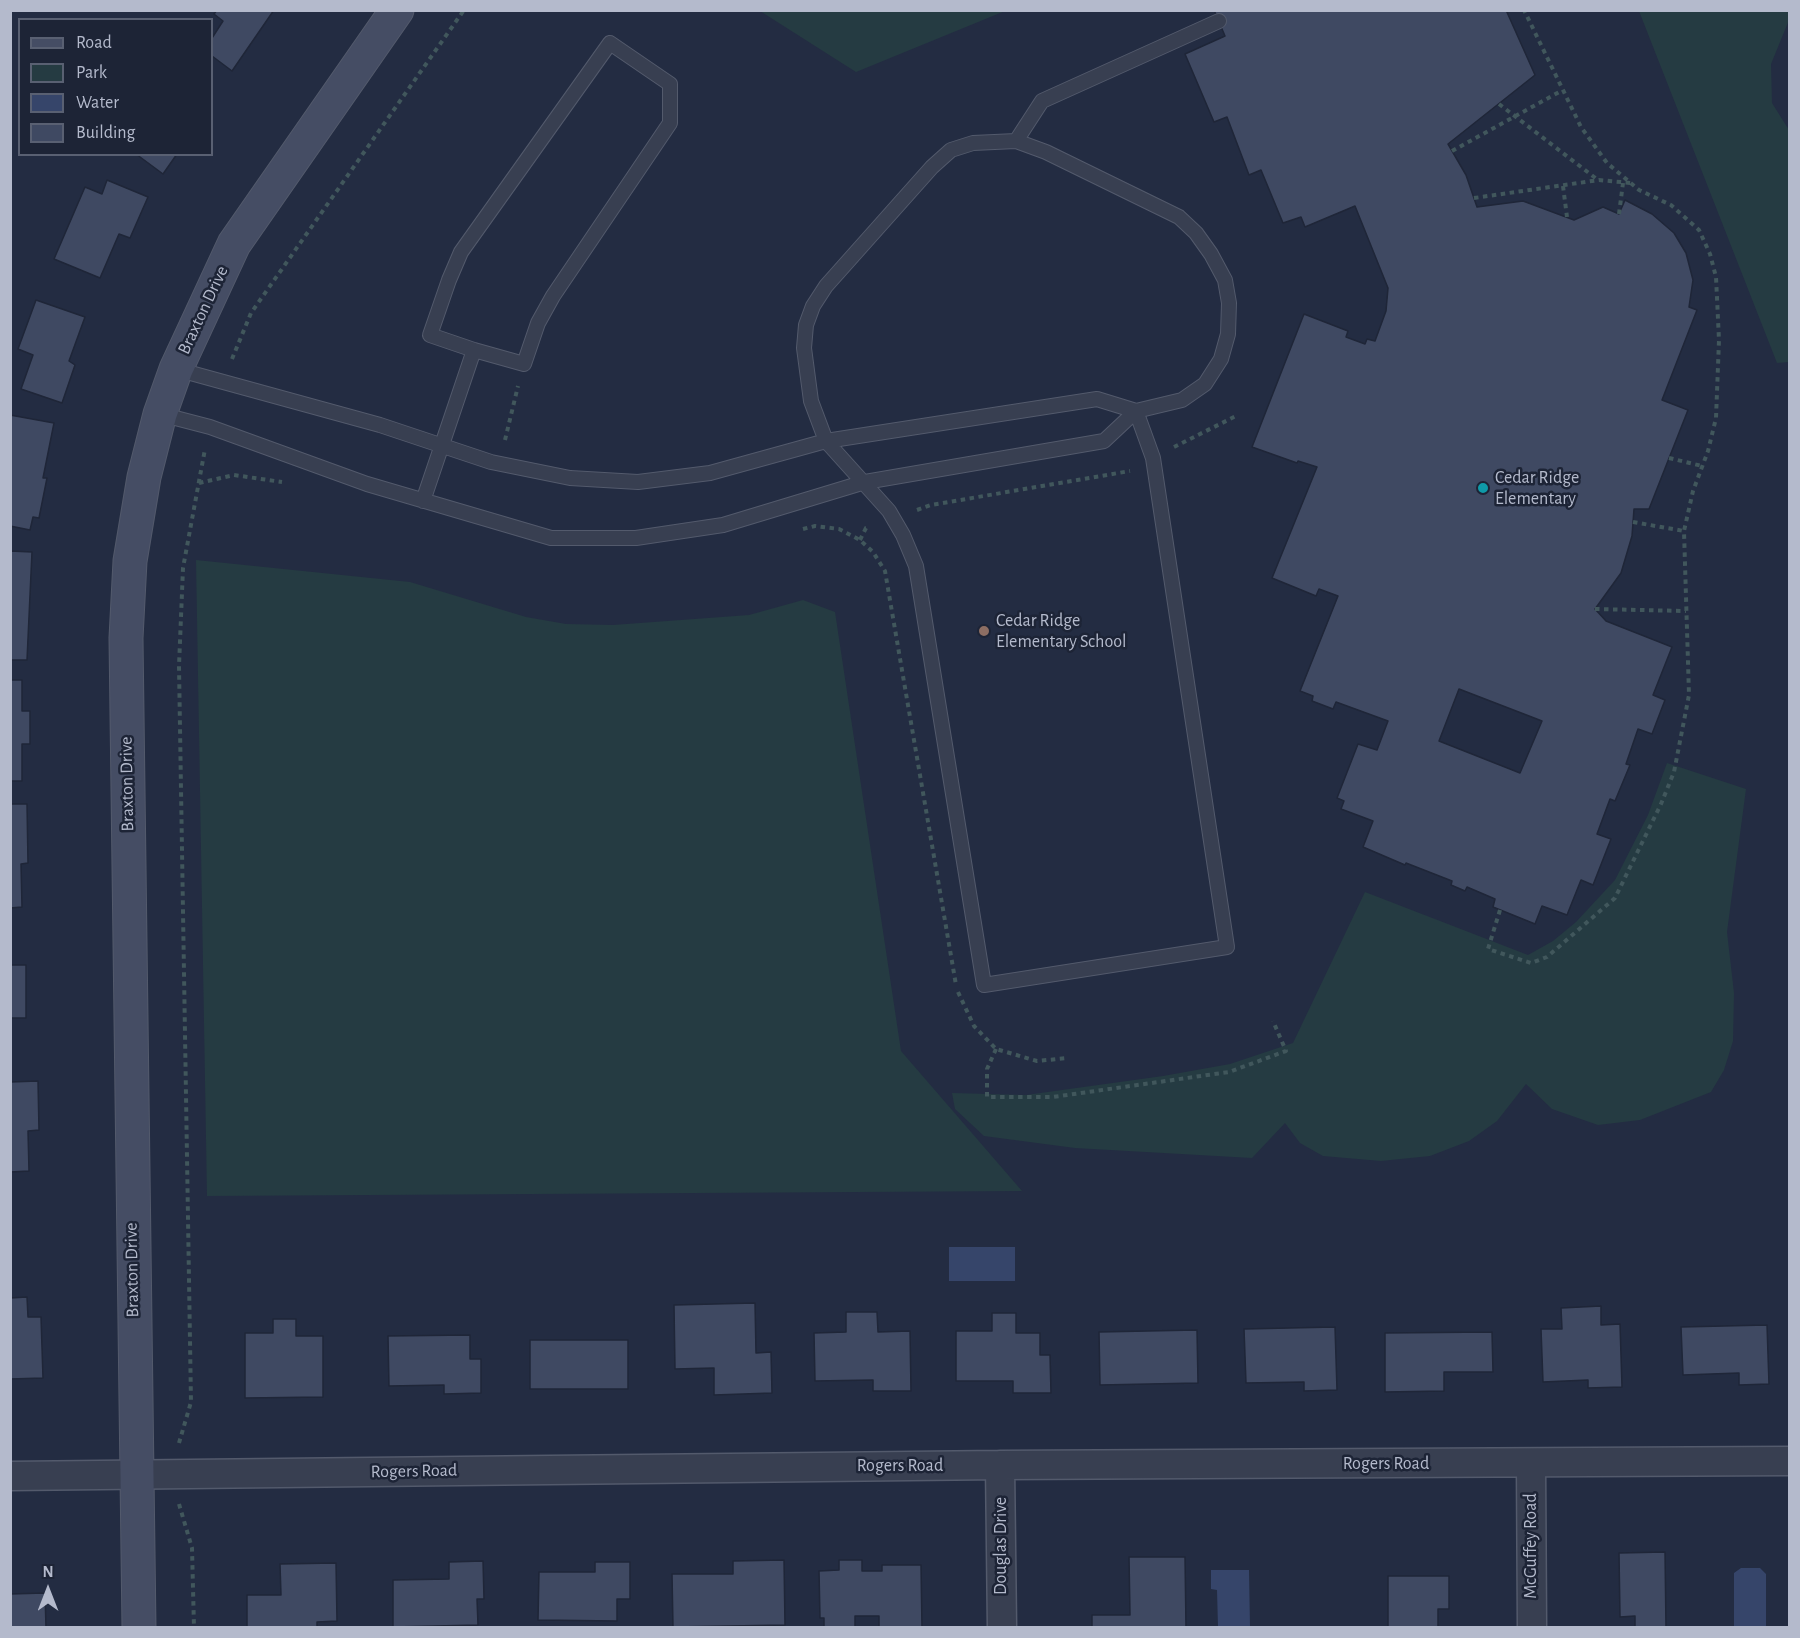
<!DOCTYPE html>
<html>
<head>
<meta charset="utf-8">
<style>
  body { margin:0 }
  #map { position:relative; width:1800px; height:1638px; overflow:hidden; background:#232c42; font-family:"Alegreya Sans",sans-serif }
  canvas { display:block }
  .frame { position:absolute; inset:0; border:12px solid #b4bacc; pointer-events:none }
  .legend { position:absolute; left:18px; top:18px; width:195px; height:138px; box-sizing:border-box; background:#1d2436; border:2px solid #596072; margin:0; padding:8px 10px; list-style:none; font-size:18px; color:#b4bacc }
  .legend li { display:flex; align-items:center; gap:12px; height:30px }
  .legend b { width:30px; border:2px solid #596072 }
  .north { position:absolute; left:18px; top:1560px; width:60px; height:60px; -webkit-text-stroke:4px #1d2436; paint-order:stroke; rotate:0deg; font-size:16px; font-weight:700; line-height:24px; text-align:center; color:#b4bacc }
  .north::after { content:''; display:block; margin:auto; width:21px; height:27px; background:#b4bacc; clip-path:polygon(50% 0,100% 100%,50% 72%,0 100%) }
</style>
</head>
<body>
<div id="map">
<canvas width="1800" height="1638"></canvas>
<div class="frame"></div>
<ul class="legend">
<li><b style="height:8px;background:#454d64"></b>Road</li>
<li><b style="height:16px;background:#253b42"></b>Park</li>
<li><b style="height:16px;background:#36456a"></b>Water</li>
<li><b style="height:16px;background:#3f4962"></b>Building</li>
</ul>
<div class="north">N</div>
</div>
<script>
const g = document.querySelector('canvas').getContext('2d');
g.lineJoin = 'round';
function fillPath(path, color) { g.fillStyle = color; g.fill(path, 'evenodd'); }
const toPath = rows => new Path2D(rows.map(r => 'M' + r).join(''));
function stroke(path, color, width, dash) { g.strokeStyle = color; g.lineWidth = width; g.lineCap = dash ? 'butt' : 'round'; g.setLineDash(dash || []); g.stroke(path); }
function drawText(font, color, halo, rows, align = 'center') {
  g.font = font + ' "Alegreya Sans",sans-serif'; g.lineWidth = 5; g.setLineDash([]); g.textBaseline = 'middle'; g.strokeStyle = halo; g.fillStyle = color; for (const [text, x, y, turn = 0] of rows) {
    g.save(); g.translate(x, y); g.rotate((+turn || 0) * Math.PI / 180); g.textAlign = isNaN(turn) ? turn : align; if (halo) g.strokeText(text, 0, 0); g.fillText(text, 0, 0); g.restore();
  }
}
const green = toPath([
  [760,11,760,10,1005,11,856,72],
  [1639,11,1789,11,1789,20,1771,64,1772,103,1789,130,1789,362,1777,363],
  [196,560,410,582,526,617,566,624,613,625,749,615,803,600,835,612,901,1051,1022,1191,207,1196],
  [1667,763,1746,789,1727,932,1734,993,1733,1041,1724,1070,1711,1092,1640,1120,1598,1125,1552,1109,1526,1084,1497,1121,1469,1141,1430,1156,1381,1161,1323,1156,1300,1143,1285,1123,1252,1158,1075,1148,984,1136,955,1109,952,1093,1026,1095,1163,1076,1230,1064,1293,1043,1365,892,1528,955,1553,941,1576,922,1615,880,1648,815]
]);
const water = toPath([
  [949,1247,1015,1247,1015,1281,949,1281],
  [1741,1568,1760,1568,1766,1574,1766,1626,1734,1626,1734,1573],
  [1211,1570,1249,1570,1250,1627,1218,1627,1217,1590,1211,1589]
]);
const building = toPath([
  [217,10,274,10,232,71,212,56,212,38,223,21,214,14,217,10],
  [1214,10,1506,10,1535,75,1448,144,1466,175,1477,207,1523,201,1574,220,1603,207,1619,214,1625,200,1652,214,1674,233,1686,253,1693,280,1689,307,1697,310,1662,400,1688,410,1649,509,1634,509,1632,536,1621,573,1595,609,1606,621,1672,647,1653,695,1665,700,1652,734,1638,729,1626,764,1630,765,1615,801,1610,799,1597,834,1611,839,1593,885,1581,880,1567,915,1542,906,1535,924,1493,907,1495,899,1467,887,1465,891,1451,885,1452,881,1406,863,1405,865,1363,847,1373,821,1341,809,1344,801,1337,798,1358,744,1377,750,1388,721,1336,702,1333,709,1312,701,1313,696,1300,691,1338,596,1319,589,1316,596,1272,578,1317,467,1298,461,1297,463,1252,447,1304,314,1348,331,1346,337,1365,344,1367,339,1375,341,1386,311,1388,288,1355,206,1305,227,1301,217,1283,223,1261,170,1249,175,1227,117,1214,122,1185,54,1225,36,1214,10],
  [1459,689,1542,721,1520,773,1439,741,1459,689],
  [136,154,177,154,163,174,136,154],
  [107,180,148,197,130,238,119,234,100,278,54,259,85,187,102,194,107,180],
  [36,300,85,317,69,361,75,365,62,403,21,389,33,355,18,349,36,300],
  [10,415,54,423,43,478,47,478,39,518,33,517,30,530,10,526,10,415],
  [10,551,32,552,27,660,10,660,10,551],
  [10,680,22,680,22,711,30,711,30,744,22,744,22,781,10,781,10,680],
  [10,804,27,804,28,863,21,864,22,907,10,908,10,804],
  [10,965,26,965,26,1018,10,1018,10,965],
  [38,1081,39,1130,28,1131,29,1171,10,1172,10,1082,38,1081],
  [27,1297,28,1317,41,1317,43,1378,10,1379,10,1298,27,1297],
  [755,1303,756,1353,771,1352,772,1393,714,1395,714,1368,675,1369,674,1305,755,1303],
  [1601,1306,1601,1325,1620,1324,1622,1387,1588,1388,1588,1380,1543,1382,1541,1329,1562,1329,1561,1308,1601,1306],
  [846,1312,877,1312,878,1332,910,1331,911,1391,873,1391,873,1380,815,1381,814,1333,846,1332,846,1312],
  [992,1313,1016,1313,1016,1333,1040,1333,1040,1355,1050,1355,1051,1393,1013,1393,1013,1381,956,1381,956,1331,992,1331,992,1313],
  [273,1319,296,1319,296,1336,323,1336,323,1397,245,1398,245,1333,273,1333,273,1319],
  [1767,1325,1769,1384,1739,1385,1739,1373,1683,1375,1681,1327,1767,1325],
  [1335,1327,1337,1390,1304,1391,1304,1382,1246,1383,1244,1329,1335,1327],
  [1197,1330,1198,1383,1100,1385,1099,1332,1197,1330],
  [1492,1332,1493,1372,1444,1372,1444,1391,1385,1392,1385,1333,1492,1332],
  [470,1335,470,1359,481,1359,481,1393,444,1394,444,1385,389,1386,388,1336,470,1335],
  [530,1340,628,1340,628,1389,530,1389,530,1340],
  [1665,1552,1666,1628,1635,1628,1635,1616,1620,1617,1619,1553,1665,1552],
  [1129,1557,1185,1557,1186,1628,1092,1628,1092,1615,1130,1615,1129,1557],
  [784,1560,785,1625,673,1627,672,1574,733,1574,733,1561,784,1560],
  [839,1560,862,1560,862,1571,882,1571,882,1565,921,1565,922,1628,879,1628,879,1616,855,1616,855,1628,824,1628,824,1618,820,1618,819,1571,839,1570,839,1560],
  [483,1561,484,1599,477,1599,478,1625,393,1627,393,1580,449,1579,449,1562,483,1561],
  [595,1562,630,1562,630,1599,617,1599,617,1621,538,1620,539,1572,595,1572,595,1562],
  [336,1563,337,1621,317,1622,317,1628,247,1628,247,1595,281,1595,280,1564,336,1563],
  [1388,1576,1449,1576,1449,1609,1438,1609,1438,1628,1388,1628,1388,1576],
  [45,1593,46,1628,10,1628,10,1594,45,1593]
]);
const path = toPath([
  [1499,104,1598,180],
  [1452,151,1561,91],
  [1563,186,1567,217],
  [1474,198,1599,180,1631,183],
  [1619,214,1623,183],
  [232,359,251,313,464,10],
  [505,440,518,386],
  [1174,447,1238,415],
  [1669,458,1702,466],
  [199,483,234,475,282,482],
  [917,510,931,505,1130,471],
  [1633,522,1684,531],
  [803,529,815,526,839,529,860,540,873,552,885,571,956,985],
  [860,540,866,528,870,527],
  [1595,609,1686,611],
  [1500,910,1488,949,1531,963,1547,957,1615,898,1661,804,1674,772,1689,695,1684,531,1693,491,1708,451,1716,418,1719,340,1716,277,1710,254,1699,230,1671,205,1639,190,1607,163,1581,127,1524,10],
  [958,992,974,1026,996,1049,1037,1061,1068,1058],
  [996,1049,987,1069,987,1097,1053,1097,1229,1072,1286,1051,1273,1021],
  [179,1443,191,1402,179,666,183,568,205,449],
  [179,1504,192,1548,194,1628]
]);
const lane = toPath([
  [1016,141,1042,101,1219,21],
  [176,369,380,425,491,462,570,478,638,482,710,473,826,441,1097,399,1136,411,1182,400,1205,384,1221,359,1228,334,1229,303,1225,280,1211,254,1196,233,1179,217,1046,152,1016,141,973,143,951,150,932,167,826,286,813,306,806,325,804,348,811,401,826,441,889,511,903,535,916,566,984,985,1227,947,1153,458,1136,411],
  [160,414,210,427,367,484,551,538,636,538,723,525,865,482,1104,441,1136,411],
  [423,501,474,350,430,335,449,280,461,252,610,43,670,84,670,123,553,296,538,323,524,364,474,350]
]);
const street = toPath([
  [1531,1464,1532,1628],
  [1000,1465,1002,1628],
  [10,1476,1000,1465,1790,1461]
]);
const secondary = toPath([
  [139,1628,126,638,130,561,144,477,160,414,176,369,234,244,397,10]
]);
const markers = [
  [1483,488,6,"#0f9aa8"],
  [984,631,6,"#8d6e63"]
];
const streetNames = [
  ["Braxton Drive",203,310,-65],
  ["Braxton Drive",127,784,-91],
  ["Braxton Drive",132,1270,-91],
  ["Rogers Road",1386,1464],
  ["Rogers Road",900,1466],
  ["Rogers Road",414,1471,-1],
  ["Douglas Drive",1001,1546,-90],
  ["McGuffey Road",1531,1546,-90]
];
const poiNames = [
  ["Cedar Ridge",1495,478],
  ["Elementary",1495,499],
  ["Cedar Ridge",996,621],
  ["Elementary School",996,642]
];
fillPath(green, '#253b42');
fillPath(water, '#36456a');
fillPath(building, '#3f4962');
stroke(building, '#1f2638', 1.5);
stroke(lane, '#535a6c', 16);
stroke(street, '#535a6c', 31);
stroke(secondary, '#535a6c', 35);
stroke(path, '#41575c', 4, [4.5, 4.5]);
stroke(lane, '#383f51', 14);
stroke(street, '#383f51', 28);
stroke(secondary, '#454d64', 33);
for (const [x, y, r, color] of markers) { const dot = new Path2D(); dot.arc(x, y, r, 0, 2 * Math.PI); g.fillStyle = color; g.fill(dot); stroke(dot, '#1d2436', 2); }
drawText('18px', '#b4bacc', '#1d2436', streetNames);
drawText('18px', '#b4bacc', '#1d2436', poiNames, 'left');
</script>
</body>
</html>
